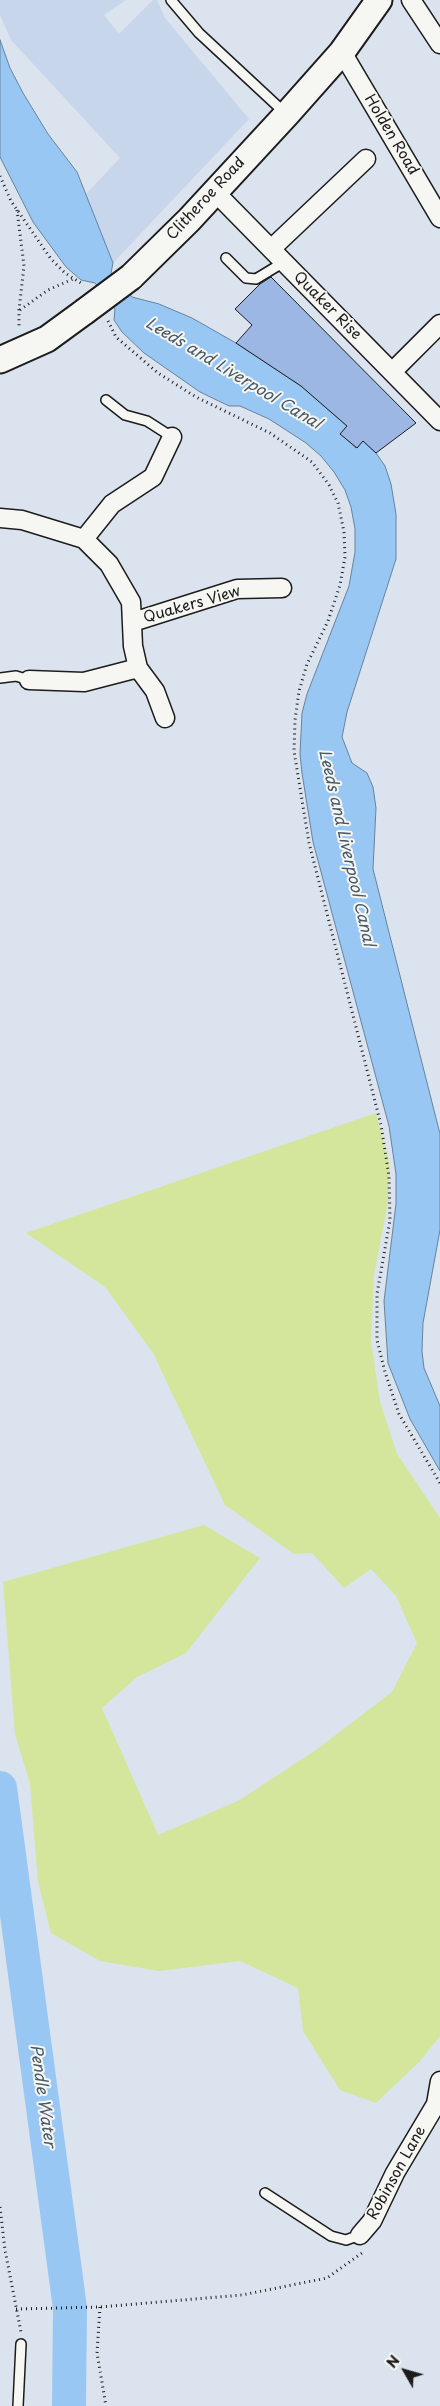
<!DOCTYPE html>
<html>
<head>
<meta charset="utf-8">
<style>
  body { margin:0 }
  #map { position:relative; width:440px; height:2406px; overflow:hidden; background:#dbe3ee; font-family:"Playpen Sans",sans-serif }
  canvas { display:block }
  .north { position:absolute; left:380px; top:2346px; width:50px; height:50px; -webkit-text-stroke:4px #f6f6f2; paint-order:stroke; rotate:308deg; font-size:14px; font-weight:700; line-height:20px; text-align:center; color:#1c1c1c }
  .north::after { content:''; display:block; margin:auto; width:18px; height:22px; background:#1c1c1c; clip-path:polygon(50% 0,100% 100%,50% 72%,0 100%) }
</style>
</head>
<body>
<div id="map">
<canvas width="440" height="2406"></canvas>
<div class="north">N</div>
</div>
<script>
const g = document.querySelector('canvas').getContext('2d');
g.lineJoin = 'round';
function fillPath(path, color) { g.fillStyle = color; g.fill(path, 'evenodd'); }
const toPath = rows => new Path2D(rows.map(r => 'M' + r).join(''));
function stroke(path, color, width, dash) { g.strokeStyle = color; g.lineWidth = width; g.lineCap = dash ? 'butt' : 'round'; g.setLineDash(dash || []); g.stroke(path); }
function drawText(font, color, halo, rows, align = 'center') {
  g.font = font + ' "Playpen Sans",sans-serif'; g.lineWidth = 4; g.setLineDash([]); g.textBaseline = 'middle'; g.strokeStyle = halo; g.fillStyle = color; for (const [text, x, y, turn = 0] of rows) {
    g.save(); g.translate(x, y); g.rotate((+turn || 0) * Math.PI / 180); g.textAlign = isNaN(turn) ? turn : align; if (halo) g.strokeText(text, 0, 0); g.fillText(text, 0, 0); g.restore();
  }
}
const built = toPath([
  [0,0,126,0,104,15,119,34,153,0,157,0,165,18,249,119,113,263,85,195,120,158,11,40,0,15]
]);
const green = toPath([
  [376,1113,389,1162,388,1202,374,1275,371,1341,380,1402,397,1454,440,1518,440,2036,420,2061,376,2103,340,2090,303,2031,298,1988,240,1961,159,1971,100,1961,51,1933,38,1882,30,1784,15,1734,3,1582,204,1525,260,1558,186,1653,137,1677,102,1708,158,1835,238,1801,316,1750,392,1692,417,1643,396,1596,371,1569,344,1588,312,1553,294,1554,225,1505,153,1353,105,1287,26,1233]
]);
const water = toPath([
  [0,40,10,68,23,93,48,134,77,172,113,263,111,273,132,297,159,304,192,318,236,343,301,386,347,426,341,434,356,448,363,441,376,453,385,466,391,484,396,514,396,559,347,712,342,737,352,763,367,773,373,787,376,808,373,869,440,1134,440,1230,423,1323,422,1351,424,1368,440,1406,440,1471,410,1419,388,1363,384,1301,396,1204,396,1174,389,1126,313,842,302,773,300,754,302,713,307,694,349,586,355,552,355,529,351,507,345,490,334,472,321,456,306,443,269,419,240,406,229,406,200,392,144,353,122,332,114,320,115,309,95,283,81,280,66,267,33,222,0,157,0,40]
]);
const river = toPath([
  [0,1788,70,2308,69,2406]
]);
const building = toPath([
  [271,277,416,423,376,453,363,441,357,448,340,434,347,426,301,386,236,343,252,325,235,309,260,284,271,277]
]);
const path = toPath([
  [0,176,11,201,51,259,65,273,84,285],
  [17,210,24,266,19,310,19,328],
  [20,310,48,290,73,279],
  [108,321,116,337,158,373,196,397,270,433,312,462,329,485,338,503,344,532,345,557,340,585,328,621,307,664,299,691,295,720,294,751,309,843,381,1125,389,1176,390,1220,377,1294,377,1340,385,1372,399,1414,440,1483],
  [0,2207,5,2250,21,2332],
  [100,2307,97,2353,106,2406],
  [16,2309,100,2307,242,2295,327,2278,362,2253]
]);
const lane = toPath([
  [171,0,199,33,285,113],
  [226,258,246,278,256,279,284,262],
  [106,400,125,415,147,421,172,437],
  [0,678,16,676,29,680],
  [265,2193,331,2236,346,2240,360,2235],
  [18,2406,21,2344]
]);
const street = toPath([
  [411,0,440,44],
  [342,52,440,218],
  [214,191,440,421],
  [271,249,366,159],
  [392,372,440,324],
  [0,518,22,520,84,539,109,564,131,602,133,646,138,668,155,691,165,718],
  [84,539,112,504,153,477,172,437],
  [133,622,237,589,282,588],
  [29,680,84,682,138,668],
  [360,2235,372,2221,395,2173,436,2104,440,2081]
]);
const secondary = toPath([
  [131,277,189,220,287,114,342,52,379,0],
  [0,360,47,339,84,312]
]);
const secondaryBridge = toPath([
  [84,312,131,277]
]);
const streetNames = [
  ["Holden Road",391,135,59],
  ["Clitheroe Road",206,199,-47],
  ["Quaker Rise",327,306,45],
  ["Quakers View",192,605,-16],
  ["Robinson Lane",397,2173,-61]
];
const waterNames = [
  ["Leeds and Liverpool Canal",233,374,31],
  ["Leeds and Liverpool Canal",346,848,77],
  ["Pendle Water",42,2096,82]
];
fillPath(built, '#c8d6eb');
fillPath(green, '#d4e69b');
fillPath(water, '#98c7f3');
stroke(water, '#66839d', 1);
stroke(river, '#98c7f3', 34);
fillPath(building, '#9db7e4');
stroke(building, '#1c1c1c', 1);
stroke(lane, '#1c1c1c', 12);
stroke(street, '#1c1c1c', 21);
stroke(secondary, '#1c1c1c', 29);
stroke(path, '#1c1c1c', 3, [1, 4]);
stroke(lane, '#f6f6f2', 9);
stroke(street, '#f6f6f2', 18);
stroke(secondary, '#f6f6f2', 25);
stroke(secondaryBridge, '#1c1c1c', 29, []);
stroke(secondaryBridge, '#f6f6f2', 25);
drawText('15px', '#1c1c1c', '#f6f6f2', streetNames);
drawText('italic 16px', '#475867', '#f6f6f2', waterNames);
</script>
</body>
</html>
